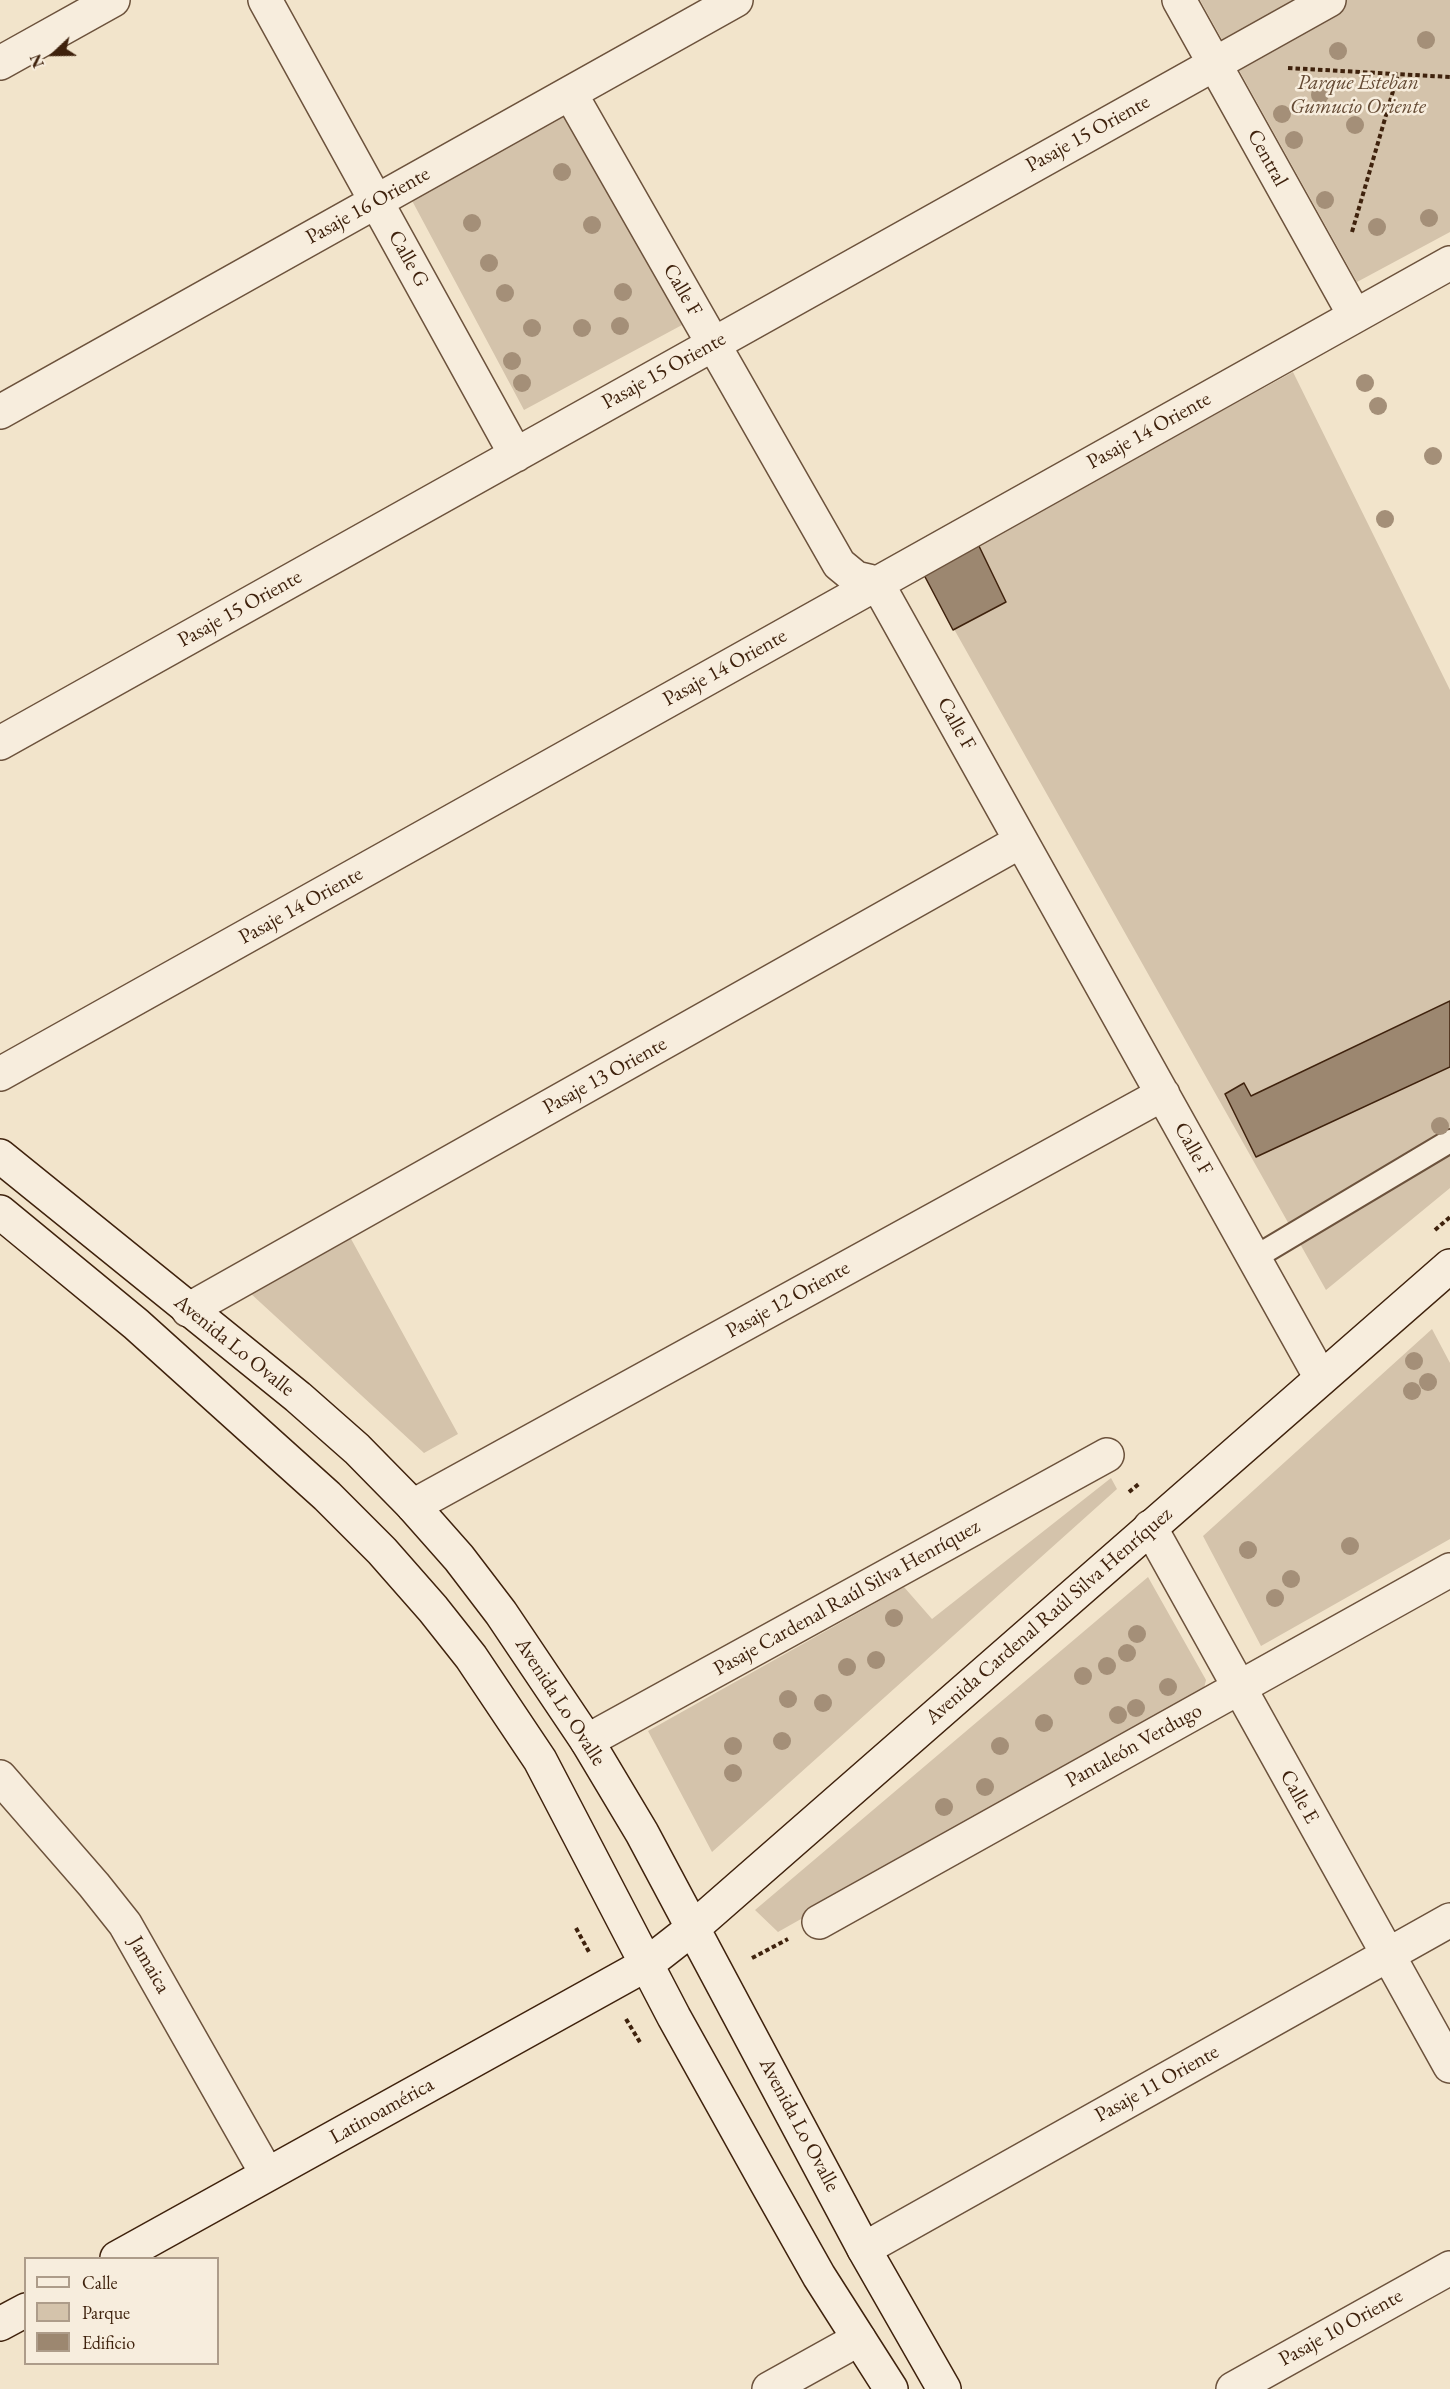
<!DOCTYPE html>
<html>
<head>
<meta charset="utf-8">
<style>
  body { margin:0 }
  #map { position:relative; width:1450px; height:2389px; overflow:hidden; background:#f2e4cb; font-family:"EB Garamond",serif }
  canvas { display:block }
  .legend { position:absolute; left:24px; top:2257px; width:195px; height:108px; box-sizing:border-box; background:#f7eddd; border:2px solid #ad9c8a; margin:0; padding:8px 10px; list-style:none; font-size:18px; color:#3f220d }
  .legend li { display:flex; align-items:center; gap:12px; height:30px }
  .legend b { width:30px; border:2px solid #ad9c8a }
  .north { position:absolute; left:24px; top:24px; width:60px; height:60px; -webkit-text-stroke:4px #f7eddd; paint-order:stroke; rotate:248deg; font-size:16px; font-weight:700; line-height:24px; text-align:center; color:#3f220d }
  .north::after { content:''; display:block; margin:auto; width:21px; height:27px; background:#3f220d; clip-path:polygon(50% 0,100% 100%,50% 72%,0 100%) }
</style>
</head>
<body>
<div id="map">
<canvas width="1450" height="2389"></canvas>
<ul class="legend">
<li><b style="height:8px;background:#f7eddd"></b>Calle</li>
<li><b style="height:16px;background:#d4c3ab"></b>Parque</li>
<li><b style="height:16px;background:#9c8770"></b>Edificio</li>
</ul>
<div class="north">N</div>
</div>
<script>
const g = document.querySelector('canvas').getContext('2d');
g.lineJoin = 'round';
function fillPath(path, color) { g.fillStyle = color; g.fill(path, 'evenodd'); }
const toPath = rows => new Path2D(rows.map(r => 'M' + r).join(''));
function stroke(path, color, width, dash) { g.strokeStyle = color; g.lineWidth = width; g.lineCap = dash ? 'butt' : 'round'; g.setLineDash(dash || []); g.stroke(path); }
function drawText(font, color, halo, rows, align = 'center') {
  g.font = font + ' "EB Garamond",serif'; g.lineWidth = 5; g.setLineDash([]); g.textBaseline = 'middle'; g.strokeStyle = halo; g.fillStyle = color; for (const [text, x, y, turn = 0] of rows) {
    g.save(); g.translate(x, y); g.rotate((+turn || 0) * Math.PI / 180); g.textAlign = isNaN(turn) ? turn : align; if (halo) g.strokeText(text, 0, 0); g.fillText(text, 0, 0); g.restore();
  }
}
const green = toPath([
  [1200,0,1450,0,1450,232,1357,282],
  [566,110,682,325,524,410,409,195],
  [1293,372,1450,690,1450,1188,1326,1290,923,574],
  [350,1237,458,1434,424,1453,249,1292],
  [1432,1329,1450,1363,1450,1539,1261,1646,1203,1536],
  [1111,1478,1117,1489,712,1852,648,1731,904,1587,932,1619],
  [1148,1577,1206,1680,1203,1692,778,1932,755,1910]
]);
const building = toPath([
  [977,542,1006,602,953,630,923,573,977,542],
  [1450,1001,1450,1067,1256,1157,1225,1094,1244,1083,1251,1096,1450,1001]
]);
const path = toPath([
  [1288,68,1450,77],
  [1352,232,1398,74],
  [1435,1230,1450,1217],
  [1129,1492,1140,1483],
  [576,1928,589,1952],
  [752,1958,788,1939],
  [626,2019,641,2044]
]);
const lane = toPath([
  [1254,1258,1450,1141]
]);
const street = toPath([
  [265,0,516,455],
  [1179,0,1355,316],
  [0,63,113,0],
  [570,93,839,564,856,578,877,583,1321,1378],
  [0,412,736,0],
  [0,743,1329,0],
  [0,1074,1450,263],
  [188,1310,1021,841],
  [413,1506,1163,1094],
  [1150,1527,1450,2066],
  [587,1741,1107,1455],
  [0,1777,94,1885,125,1924,267,2174],
  [819,1922,1450,1570],
  [864,2249,1450,1920],
  [769,2389,859,2339],
  [1233,2389,1450,2268]
]);
const secondary = toPath([
  [0,1156,298,1397,357,1449,413,1506,459,1558,501,1613,587,1741,642,1833,864,2249,944,2389],
  [0,1212,136,1324,327,1496,382,1551,433,1609,471,1657,540,1760,674,2017,766,2182,819,2276,891,2389],
  [117,2258,647,1964,693,1928,1450,1266],
  [0,2324,26,2310]
]);
const trees = [
  [1426,40],
  [1338,51],
  [1320,95],
  [1282,114],
  [1355,125],
  [1294,140],
  [562,172],
  [1325,200],
  [1429,218],
  [472,223],
  [592,225],
  [1377,227],
  [489,263],
  [623,292],
  [505,293],
  [620,326],
  [532,328],
  [582,328],
  [512,361],
  [522,383],
  [1365,383],
  [1378,406],
  [1433,456],
  [1385,519],
  [1440,1126],
  [1414,1361],
  [1428,1382],
  [1412,1391],
  [1350,1546],
  [1248,1550],
  [1291,1579],
  [1275,1598],
  [894,1618],
  [1137,1634],
  [1127,1653],
  [876,1660],
  [1107,1666],
  [847,1667],
  [1083,1676],
  [1168,1687],
  [788,1699],
  [823,1703],
  [1136,1708],
  [1118,1715],
  [1044,1723],
  [782,1741],
  [733,1746],
  [1000,1746],
  [733,1773],
  [985,1787],
  [944,1807]
];
const parkNames = [
  ["Parque Esteban",1358,83],
  ["Gumucio Oriente",1358,107]
];
const streetNames = [
  ["Pasaje 15 Oriente",1088,134,-29],
  ["Central",1267,158,61],
  ["Pasaje 16 Oriente",368,206,-29],
  ["Calle G",408,259,61],
  ["Calle F",682,290,60],
  ["Pasaje 15 Oriente",664,371,-29],
  ["Pasaje 14 Oriente",1149,431,-29],
  ["Pasaje 15 Oriente",240,609,-29],
  ["Pasaje 14 Oriente",725,668,-29],
  ["Calle F",956,724,61],
  ["Pasaje 14 Oriente",301,906,-29],
  ["Pasaje 13 Oriente",605,1076,-29],
  ["Calle F",1193,1149,61],
  ["Pasaje 12 Oriente",788,1300,-29],
  ["Avenida Lo Ovalle",234,1346,39],
  ["Pasaje Cardenal Raúl Silva Henríquez",847,1598,-29],
  ["Avenida Cardenal Raúl Silva Henríquez",1049,1616,-41],
  ["Avenida Lo Ovalle",560,1702,57],
  ["Pantaleón Verdugo",1134,1746,-29],
  ["Calle E",1299,1797,61],
  ["Jamaica",149,1965,60],
  ["Pasaje 11 Oriente",1157,2084,-29],
  ["Latinoamérica",382,2111,-29],
  ["Avenida Lo Ovalle",799,2125,62],
  ["Pasaje 10 Oriente",1341,2328,-29]
];
fillPath(green, '#d4c3ab');
fillPath(building, '#9c8770');
stroke(building, '#3f220d', 1.5);
stroke(lane, '#6c523c', 26);
stroke(street, '#6c523c', 36);
stroke(secondary, '#3f220d', 36);
stroke(path, '#3f220d', 4, [4.5, 3]);
stroke(lane, '#f7eddd', 22);
stroke(street, '#f7eddd', 33);
stroke(secondary, '#f7eddd', 33);
g.fillStyle = '#a48f78';
for (const [x, y] of trees) { g.beginPath(); g.arc(x, y, 9, 0, 2 * Math.PI); g.fill(); }
drawText('italic 21px', '#644a34', '#f7eddd', parkNames);
drawText('21px', '#3f220d', '#f7eddd', streetNames);
</script>
</body>
</html>
